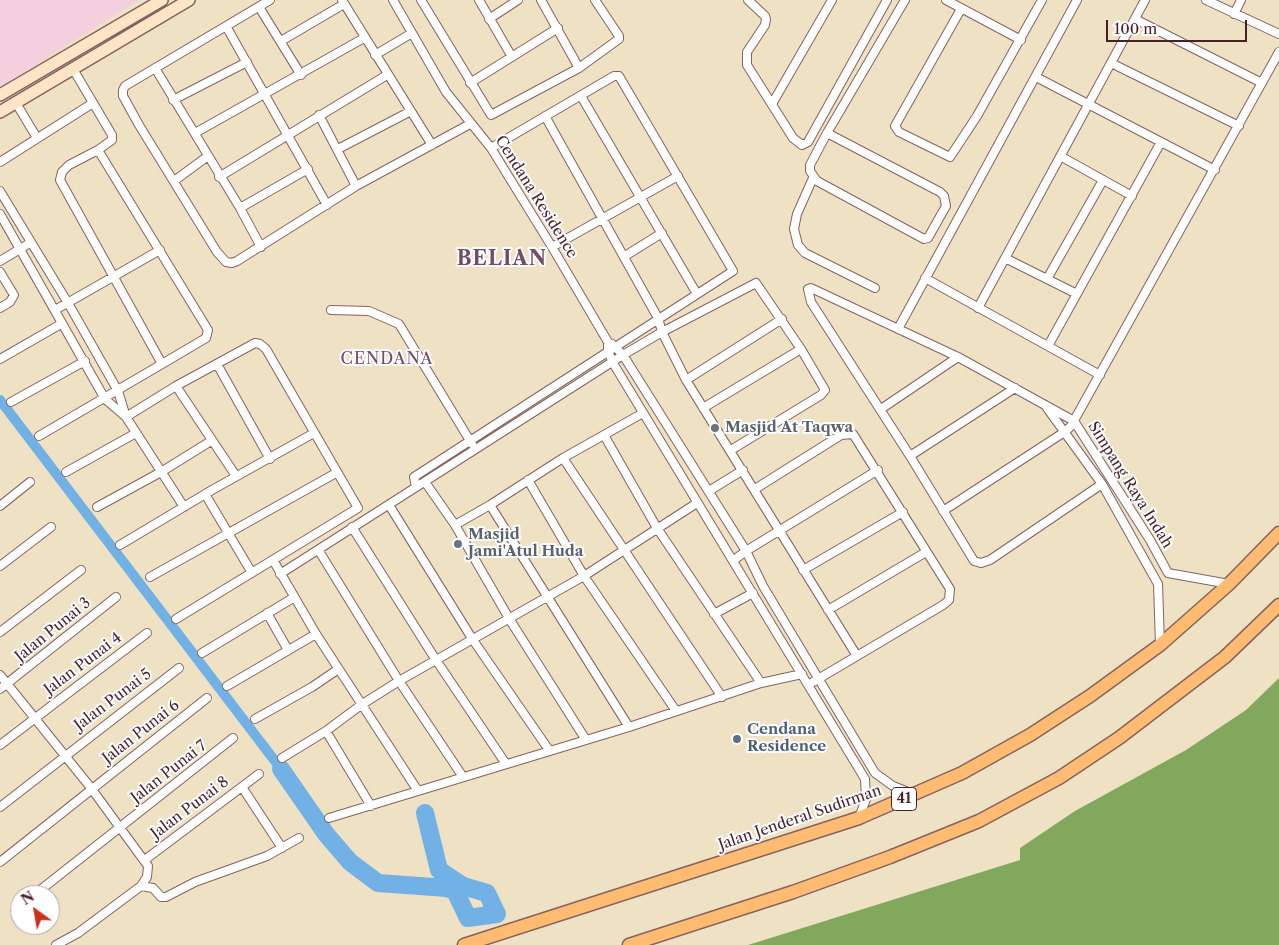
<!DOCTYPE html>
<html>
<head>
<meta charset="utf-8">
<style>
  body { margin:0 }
  #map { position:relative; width:1279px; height:945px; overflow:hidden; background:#efe1c3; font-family:"Libre Caslon Text",serif }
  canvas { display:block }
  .north { position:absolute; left:10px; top:885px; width:50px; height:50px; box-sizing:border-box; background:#fff; border:1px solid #b7a5aa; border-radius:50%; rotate:328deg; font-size:14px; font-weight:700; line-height:20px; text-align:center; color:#4a1f2b }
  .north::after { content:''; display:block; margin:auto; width:18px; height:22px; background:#c8321e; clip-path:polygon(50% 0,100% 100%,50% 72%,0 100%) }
  .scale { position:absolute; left:1106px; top:20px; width:141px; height:22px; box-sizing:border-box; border:2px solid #4a1f2b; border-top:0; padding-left:6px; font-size:15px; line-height:18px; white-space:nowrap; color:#4a1f2b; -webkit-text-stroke:4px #fff; paint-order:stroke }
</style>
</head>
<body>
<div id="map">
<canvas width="1279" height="945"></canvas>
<div class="north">N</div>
<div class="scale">100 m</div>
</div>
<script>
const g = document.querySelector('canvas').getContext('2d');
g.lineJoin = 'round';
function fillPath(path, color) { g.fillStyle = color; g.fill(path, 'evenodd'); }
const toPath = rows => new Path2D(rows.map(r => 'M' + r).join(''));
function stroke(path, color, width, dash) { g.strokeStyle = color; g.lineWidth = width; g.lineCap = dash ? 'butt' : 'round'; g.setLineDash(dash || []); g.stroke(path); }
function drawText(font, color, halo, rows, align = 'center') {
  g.font = font + ' "Libre Caslon Text",serif'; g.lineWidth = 4; g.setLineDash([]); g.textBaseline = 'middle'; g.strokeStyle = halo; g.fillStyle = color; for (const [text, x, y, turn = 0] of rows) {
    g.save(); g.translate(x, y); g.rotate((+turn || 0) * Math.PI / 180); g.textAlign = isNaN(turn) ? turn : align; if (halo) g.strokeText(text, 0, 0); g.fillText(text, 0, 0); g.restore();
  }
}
const built = toPath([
  [0,0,139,0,0,87]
]);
const forest = toPath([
  [1279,678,1279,945,748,945,1020,860,1020,848,1075,811,1186,750,1246,710]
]);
const canal = toPath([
  [0,400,281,769]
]);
const river = toPath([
  [281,769,326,834,350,862,378,883,447,888,455,891,468,918,497,914,487,893,463,886,439,870,425,813]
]);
const minor = toPath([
  [270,0,125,86,123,90,123,96,139,125,217,252,226,262,232,263,237,261,356,186,470,124],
  [342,0,432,145],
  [393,0,446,92,491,148,552,247,608,342,608,351,613,363,865,779,866,799,859,818],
  [421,0,491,115,579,68,619,39,619,36,595,0],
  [479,0,512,57],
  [541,0,579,68],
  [748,0,765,16,766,19,765,25,747,52,747,65,793,138,802,145,808,142,887,0],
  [946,0,1021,40],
  [1206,0,1279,34],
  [259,7,301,75],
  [961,9,895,126,899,132,950,157,977,116,1042,0],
  [1234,14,1241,0],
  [489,19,518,0],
  [1135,19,1262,83],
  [226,26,327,205],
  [281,41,344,4],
  [375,55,412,33],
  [1111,63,1239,126],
  [155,68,240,208,261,247],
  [73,69,112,135,112,140,98,150,208,330,206,338,162,364,60,180,62,172,69,165,98,150],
  [1036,77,1215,170],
  [470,83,558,28],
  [581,96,697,294],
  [173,100,247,62],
  [16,103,37,138],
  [772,104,832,0],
  [319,115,356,186],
  [545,116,658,318,662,332,686,380,857,656],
  [195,133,364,38],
  [827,133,940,192,944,196,946,206,928,238,924,239,817,181,810,171,810,165,827,133,837,116,905,0],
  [338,149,411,111],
  [1062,157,1132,196],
  [0,162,93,103],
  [219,177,387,75],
  [813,178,797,214,794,229,798,245,805,253,875,288],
  [174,181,208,156],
  [0,191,68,303,118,391,126,417,184,507],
  [240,208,308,169],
  [0,214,105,399,126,417],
  [552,247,678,176],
  [625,256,662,233],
  [1005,258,1075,293],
  [0,261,30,243],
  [0,272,14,295,10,302,0,308],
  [925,278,1100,375],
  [1047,279,1103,180],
  [978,308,1145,0],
  [55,310,160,250],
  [331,310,369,311,399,324,472,444],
  [898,329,1077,0],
  [612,344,623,355,746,551,763,586,875,773,893,786,913,794],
  [1048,346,1161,142],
  [0,359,61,324],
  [217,364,270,459],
  [686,380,782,319],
  [176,386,236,476],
  [11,402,85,361],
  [703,408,801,349],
  [1047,408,1102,484,1158,584,1160,645],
  [881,409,958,357],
  [126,417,176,386,255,343,260,344,266,349,358,508,176,619],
  [604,435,657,528,761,683],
  [39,436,162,364],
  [910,456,1015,388],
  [563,458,722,697],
  [66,472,136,433],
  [528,480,584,576,676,711],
  [425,482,455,525,510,620,586,740],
  [1102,484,990,560,981,563,974,561,910,456,811,302,808,289,811,288,958,357,1074,421,1150,540,1168,573,1229,584],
  [416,487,414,477,733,271,619,76,614,76,491,148],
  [755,489,841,435,853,434,950,589,949,600,943,605,813,682],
  [709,491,743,470],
  [205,494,252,573],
  [389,505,473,640,549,750],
  [490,505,629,727],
  [0,506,30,482],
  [97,507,161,472,211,441],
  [943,511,1066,431,1071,426,1279,52],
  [455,525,490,505,563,458,643,413],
  [352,527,434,657,506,764],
  [120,545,212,490,314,433],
  [319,551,399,681,463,777],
  [273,560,316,634,418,791],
  [734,560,746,551,878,470],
  [0,566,51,527],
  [803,570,903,512],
  [280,574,623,355,662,332,756,283,801,349,825,390,821,395,731,450],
  [150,577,336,473],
  [828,610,926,552],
  [267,613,288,650],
  [714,614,753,593],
  [0,632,81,570],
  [202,653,293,598],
  [0,675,91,788,148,866,147,877,141,886,78,933,56,945],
  [227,686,316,634],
  [0,689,116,597],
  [255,719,312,687,337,670],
  [326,731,371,806],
  [0,745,147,633],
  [282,758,326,731,361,705,399,681,584,576,697,503],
  [242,787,282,848],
  [0,807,179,668],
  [329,818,629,727,761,683,802,674],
  [146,859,259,774],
  [0,862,207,698],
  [141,886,153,888,161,897,166,897,195,882,267,856,299,838],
  [34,895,233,738]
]);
const secondary = toPath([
  [0,95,162,0],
  [0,112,189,0]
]);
const trunk = toPath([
  [464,945,859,818,962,773,1030,735,1090,696,1160,645,1229,584,1279,533],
  [629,945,793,892,890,857,979,821,1059,778,1119,738,1225,657,1279,605]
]);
const markers = [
  [715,428,5,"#6b7280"],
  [458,544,5,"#6b7280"],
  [737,739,5,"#5c6f8a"]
];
const shields = [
  [904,799,25]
];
const shieldNames = [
  ["41",904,799]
];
const streetNames = [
  ["Cendana Residence",536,197,58],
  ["Simpang Raya Indah",1130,485,58],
  ["Jalan Punai 3",53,630,-39],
  ["Jalan Punai 4",83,664,-37],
  ["Jalan Punai 5",113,700,-37],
  ["Jalan Punai 6",141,732,-38],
  ["Jalan Punai 7",169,772,-38],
  ["Jalan Punai 8",190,808,-37],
  ["Jalan Jenderal Sudirman",800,818,-19]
];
const worshipNames = [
  ["Masjid At Taqwa",725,428],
  ["Masjid",468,535],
  ["Jami'Atul Huda",468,552]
];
const serviceNames = [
  ["Cendana",747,730],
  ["Residence",747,747]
];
const neighbourhoodNames = [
  ["CENDANA",387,359]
];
const districtNames = [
  ["BELIAN",502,259]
];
fillPath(built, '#f4cfdd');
fillPath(forest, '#82a85e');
stroke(canal, '#72b1e5', 10);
stroke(river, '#72b1e5', 18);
stroke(minor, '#846360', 10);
stroke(secondary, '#846360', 14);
stroke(trunk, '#846360', 15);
stroke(minor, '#fff', 8);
stroke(secondary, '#ffe4c6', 11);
stroke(trunk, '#febb71', 12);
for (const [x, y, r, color] of markers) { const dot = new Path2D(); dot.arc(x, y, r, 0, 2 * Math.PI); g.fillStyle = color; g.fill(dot); stroke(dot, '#fff', 2); }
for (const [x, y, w] of shields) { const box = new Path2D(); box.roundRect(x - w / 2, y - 11.5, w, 23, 4); g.fillStyle = '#fff'; g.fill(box); stroke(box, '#4a1f2b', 1); }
drawText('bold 14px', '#4a1f2b', null, shieldNames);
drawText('15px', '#4a1f2b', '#fff', streetNames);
drawText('bold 15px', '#5b616d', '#fff', worshipNames, 'left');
drawText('bold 15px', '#4e5e75', '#fff', serviceNames, 'left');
g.letterSpacing = '1px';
drawText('16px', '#764a69', '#fff', neighbourhoodNames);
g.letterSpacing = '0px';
g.letterSpacing = '1px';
drawText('bold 20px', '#764a69', '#fff', districtNames);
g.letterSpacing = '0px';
</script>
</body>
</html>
